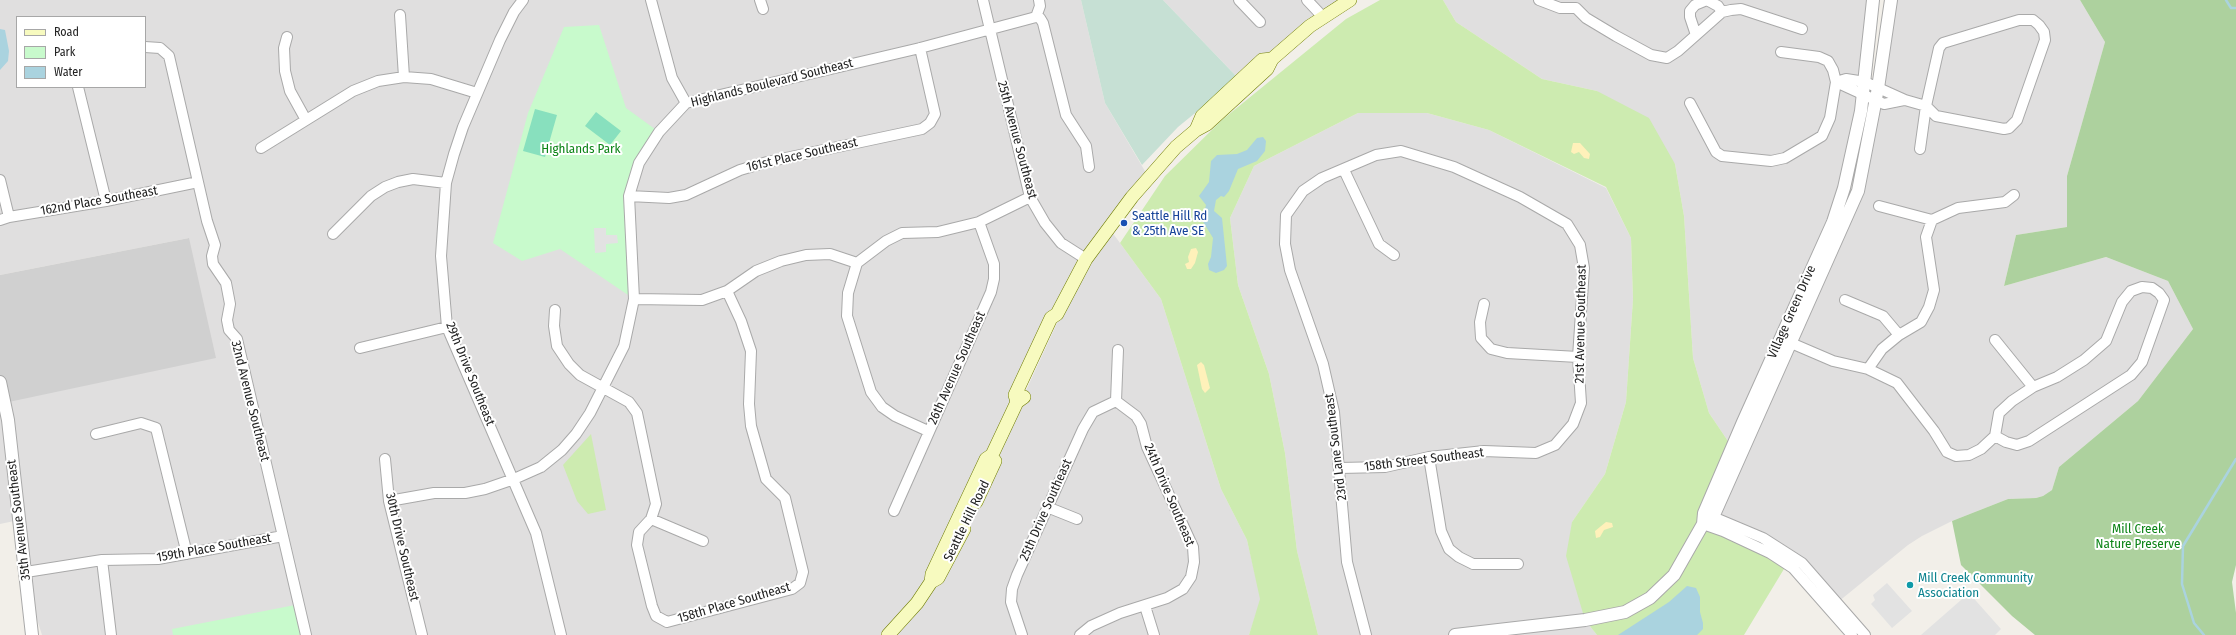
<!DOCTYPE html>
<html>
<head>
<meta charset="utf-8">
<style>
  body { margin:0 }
  #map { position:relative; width:2236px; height:635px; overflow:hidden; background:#f2efe9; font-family:"Fira Sans Condensed",sans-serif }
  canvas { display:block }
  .legend { position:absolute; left:16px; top:16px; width:130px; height:72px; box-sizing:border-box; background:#fff; border:1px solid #a7a7a7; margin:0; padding:5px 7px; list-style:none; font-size:12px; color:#222 }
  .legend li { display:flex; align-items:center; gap:8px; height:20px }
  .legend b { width:20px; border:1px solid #a7a7a7 }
</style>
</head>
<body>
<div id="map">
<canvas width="2236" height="635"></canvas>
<ul class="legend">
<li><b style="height:5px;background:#f7fabf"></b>Road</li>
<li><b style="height:11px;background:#c8facc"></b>Park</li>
<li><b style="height:11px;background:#aad3df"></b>Water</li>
</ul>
</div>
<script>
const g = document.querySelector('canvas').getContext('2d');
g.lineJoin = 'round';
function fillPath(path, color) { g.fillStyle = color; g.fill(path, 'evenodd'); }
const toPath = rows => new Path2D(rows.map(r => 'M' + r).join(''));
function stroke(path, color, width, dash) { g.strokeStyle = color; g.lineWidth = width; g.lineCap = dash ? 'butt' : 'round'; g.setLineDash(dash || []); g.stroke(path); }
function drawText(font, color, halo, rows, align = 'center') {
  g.font = font + ' "Fira Sans Condensed",sans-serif'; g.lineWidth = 4; g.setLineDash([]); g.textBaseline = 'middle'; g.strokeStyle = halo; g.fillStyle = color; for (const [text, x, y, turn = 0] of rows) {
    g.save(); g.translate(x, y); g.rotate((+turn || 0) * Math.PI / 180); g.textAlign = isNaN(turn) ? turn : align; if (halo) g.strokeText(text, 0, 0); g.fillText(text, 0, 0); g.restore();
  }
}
const residential = toPath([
  [0,0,1081,0,1105,103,1149,178,1109,228,1161,299,1221,489,1247,540,1261,599,1249,635,42,635,27,588,19,520,0,524,0,382,189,238,0,275],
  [17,17,145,17,145,87,17,87],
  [1051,318,1058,321,1023,397,1015,395],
  [992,456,986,481,952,555,931,582],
  [1163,0,1350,0,1241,81],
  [1443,0,1873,0,1844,188,1732,447,1709,413,1693,358,1684,216,1675,164,1597,91,1542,79,1456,22],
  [1891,0,2080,0,2105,42,2067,176,2067,227,2016,235,2004,286,2106,257,2168,281,2193,329,2138,401,2059,467,2052,490,2043,496,2036,498,2008,499,1952,521,1922,536,1908,545,1838,602,1802,563,1713,517,1858,191],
  [1358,113,1427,113,1489,130,1606,188,1631,238,1633,299,1626,402,1605,474,1572,522,1585,620,1597,635,1318,635,1297,551,1285,453,1269,374,1238,285,1230,218,1254,166]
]);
const religious = toPath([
  [189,238,216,358,4,403,0,382,0,275]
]);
const grass = toPath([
  [1380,0,1443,0,1456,22,1542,79,1597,91,1649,118,1675,164,1684,216,1693,358,1709,413,1732,447,1704,513,1787,564,1744,635,1597,635,1585,620,1566,556,1572,522,1605,474,1626,402,1633,299,1631,238,1606,187,1489,130,1427,113,1358,113,1254,166,1230,218,1238,285,1269,374,1285,453,1297,551,1318,635,1249,635,1260,599,1247,540,1221,489,1161,299,1120,243,1165,176,1222,120,1346,19],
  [591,434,606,510,588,514,577,501,563,465]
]);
const forest = toPath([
  [2080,0,2236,0,2236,565,2232,582,2236,613,2236,635,2035,635,2012,616,1961,565,1952,521,2008,499,2036,498,2043,496,2052,490,2059,467,2138,401,2193,329,2168,281,2106,257,2004,286,2016,235,2067,227,2067,176,2105,42]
]);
const wetland = toPath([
  [1081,0,1163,0,1238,78,1178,127,1142,165,1105,103]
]);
const sand = toPath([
  [1573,143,1580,143,1590,154,1589,159,1584,158,1579,152,1574,154,1571,152],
  [1196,248,1198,252,1195,263,1191,269,1187,269,1185,264,1189,262,1188,257,1191,249],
  [1201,362,1204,365,1210,388,1205,393,1202,389,1197,365],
  [1606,522,1612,523,1613,527,1604,530,1600,537,1596,538,1595,531]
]);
const park = toPath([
  [599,25,626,108,659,132,629,196,634,299,560,249,522,261,493,243,528,113,564,27],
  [295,605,301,635,173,635,172,629]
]);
const pitch = toPath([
  [535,109,557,115,545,157,523,151],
  [596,112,621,131,610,145,585,126]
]);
const parking = toPath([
  [594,228,606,228,606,235,617,235,618,243,606,244,606,252,595,253],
  [1887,583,1912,611,1892,628,1871,604,1875,600,1873,595],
  [1969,593,2001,629,1995,635,1921,635]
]);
const water = toPath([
  [0,29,5,30,9,51,8,61,0,70],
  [1263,137,1266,141,1265,151,1257,161,1238,169,1229,191,1224,197,1221,196,1216,200,1214,211,1222,218,1227,266,1224,270,1216,273,1209,270,1208,264,1211,257,1213,238,1202,220,1206,205,1199,196,1209,182,1211,161,1217,155,1237,154,1247,150,1257,138],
  [1687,586,1696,588,1700,597,1700,612,1703,623,1703,629,1697,635,1618,635,1669,602]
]);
const stream = toPath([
  [2226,0,2231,8,2236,8],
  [2204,635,2194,623,2182,584,2183,546,2236,459]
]);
const minor = toPath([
  [523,0,514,12,500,40,463,127,454,154,446,183,441,256,447,327,536,533,561,635],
  [651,0,672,78,686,103],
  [760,0,763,9],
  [983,0,1030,197,1045,223,1061,243,1086,259],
  [1239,0,1260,22],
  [1307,0,1323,17],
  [1539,0,1560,8,1576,8],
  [1576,8,1586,18,1616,36,1651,55,1667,58,1678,51,1722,12,1731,10,1741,9,1802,29],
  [400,15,404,77],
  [1036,17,1040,6,1039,0],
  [1696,35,1690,17,1690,11,1695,5,1707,0,1718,6,1722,12],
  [287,37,284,48,285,71,290,91,306,120],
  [145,47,160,48,169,56,207,221,215,245,212,256,213,264,226,283,230,304,227,320,229,330,237,339,306,635],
  [1836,82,1846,79,1865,82,1905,100,1926,106,1936,116,2004,129,2009,128,2017,120,2045,40,2044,32,2039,25,2033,20,2019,20,1943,43,1939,48,1926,106,1920,149],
  [1836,82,1884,104,1904,100],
  [78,87,106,201],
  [1690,103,1716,152,1722,156,1771,161,1785,158,1822,136,1830,118,1836,82,1833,70,1828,61,1819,57,1781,52],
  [261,148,353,91,378,81,404,77,431,79,477,93],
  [1344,170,1379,244,1394,255],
  [0,180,9,217],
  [629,196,669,198,686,195,740,170,767,162,922,129,930,123,935,114,920,48],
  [1879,206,1932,220],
  [0,220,9,217,106,201,198,182],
  [333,234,371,196,385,187,398,182,413,179,446,183],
  [857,263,848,293,847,316,871,392,882,407,895,416,928,431],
  [857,263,886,241,902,233,938,232,979,222,1030,197],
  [634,299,702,300,727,291,756,271,781,261,806,255,830,254,857,263],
  [1845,300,1883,316,1899,335],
  [1484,304,1480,322,1481,338,1491,349,1507,353,1578,357],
  [555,310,554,326,557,346,569,364,580,375,629,402,637,413,656,504,651,519,639,532,637,545,652,606,656,616,667,622,792,589,800,583,803,572,785,498,766,479,751,426,749,404,751,351,741,321,727,291],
  [1995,340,2033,387],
  [1791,343,1833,361,1868,369,1897,383,1934,431,1947,452,1956,456,1969,455,1981,449,1995,436,2006,442,2017,445,2029,441,2131,375,2142,362,2164,300,2159,293,2152,288,2142,287,2131,291,2122,302,2106,341,2084,360,2057,377,2033,387,2012,401,1999,413,1995,436],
  [360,348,447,327],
  [1868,369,1882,349,1899,335,1921,322,1929,307,1934,290,1926,237,1932,220,1958,208,2005,202,2014,195],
  [1116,401,1118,350],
  [96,434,141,423,156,428,187,554],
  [1429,457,1441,531,1449,549,1459,557,1473,564,1518,564],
  [385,459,389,501,422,635],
  [1340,468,1385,467,1429,457,1484,451,1536,453,1555,445,1573,424,1581,403,1578,357,1584,268,1580,245,1567,224,1520,197,1454,167,1401,151,1376,155,1322,178,1303,191,1286,215,1285,244,1290,270,1323,364,1334,412,1347,562,1366,635],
  [389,501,434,493,465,493,485,489,514,479,541,467,562,450,576,434,590,413,624,346,634,299,629,196,639,163,659,132,686,103,920,48,1036,17,1040,18,1043,23,1066,115,1086,146,1089,167],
  [1047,507,1077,519],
  [894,511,991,292,994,279,994,264,979,222],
  [1706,514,1763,538,1802,563,1865,635],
  [651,519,703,541],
  [1703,524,1723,531,1770,553,1793,568,1852,635],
  [102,560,111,635],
  [26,572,102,560,158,559,283,536],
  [1145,606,1154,635],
  [1022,635,1011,602,1012,589,1017,575,1083,429,1093,412,1116,401],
  [1080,635,1091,626,1120,613,1167,598,1183,589,1191,577,1194,562,1193,547,1147,447,1141,424,1136,416,1116,401]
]);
const tertiary = toPath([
  [0,382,8,420,32,635],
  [1703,524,1713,517,1858,191,1878,88,1891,0],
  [1455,635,1585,620,1625,612,1650,598,1674,575,1703,524,1704,513,1743,422,1833,222,1844,188,1861,111,1873,0]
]);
const secondary = toPath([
  [1196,130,1202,116,1262,60,1272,59],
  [1017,402,1015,395,1051,318,1057,314,1086,259,1132,197,1176,147,1196,130,1207,124,1267,69,1272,59,1310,26,1350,0],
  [976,502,995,461],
  [931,582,932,574,986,459,992,455,1017,402,1024,397],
  [888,635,917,603,931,582,938,578,964,529]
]);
const markers = [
  [1124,223,4,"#1a4fb4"],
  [1910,585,4,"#0f9aa8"]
];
const streetNames = [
  ["Highlands Boulevard Southeast",772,83,-14],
  ["25th Avenue Southeast",1017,140,75],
  ["161st Place Southeast",802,155,-13],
  ["162nd Place Southeast",99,201,-10],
  ["Village Green Drive",1792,312,-66],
  ["21st Avenue Southeast",1581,324,-89],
  ["26th Avenue Southeast",957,368,-66],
  ["29th Drive Southeast",470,374,68],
  ["32nd Avenue Southeast",250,401,76],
  ["23rd Lane Southeast",1336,447,-97],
  ["158th Street Southeast",1424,460,-7],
  ["24th Drive Southeast",1169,495,67],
  ["25th Drive Southeast",1046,510,-66],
  ["35th Avenue Southeast",19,520,-97],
  ["Seattle Hill Road",967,521,-64],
  ["30th Drive Southeast",402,547,77],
  ["159th Place Southeast",214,548,-10],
  ["158th Place Southeast",734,603,-16]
];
const parkNames = [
  ["Highlands Park",581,149],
  ["Mill Creek",2138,529],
  ["Nature Preserve",2138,544]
];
const transitNames = [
  ["Seattle Hill Rd",1132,216],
  ["& 25th Ave SE",1132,231]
];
const cultureNames = [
  ["Mill Creek Community",1918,578],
  ["Association",1918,593]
];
fillPath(residential, '#e0dfdf');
fillPath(religious, '#d0d0d0');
fillPath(grass, '#cdebb0');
fillPath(forest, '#add19e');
fillPath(wetland, '#c6e0d4');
fillPath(sand, '#fff1ba');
fillPath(park, '#c8facc');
fillPath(pitch, '#88e0be');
fillPath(parking, '#e2e2e2');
fillPath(water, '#aad3df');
stroke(stream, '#aad3df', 2.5);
stroke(minor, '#a9a9a9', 12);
stroke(tertiary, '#a9a9a9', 14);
stroke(secondary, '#707d05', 14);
stroke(minor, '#fff', 10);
stroke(tertiary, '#fff', 12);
stroke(secondary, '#f7fabf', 13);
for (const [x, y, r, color] of markers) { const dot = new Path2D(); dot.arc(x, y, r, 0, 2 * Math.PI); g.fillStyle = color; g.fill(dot); stroke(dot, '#fff', 1.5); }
drawText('13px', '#222', '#fff', streetNames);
drawText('13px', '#0c8416', '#fff', parkNames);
drawText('13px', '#164399', '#fff', transitNames, 'left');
drawText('13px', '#0d838f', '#fff', cultureNames, 'left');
</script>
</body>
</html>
